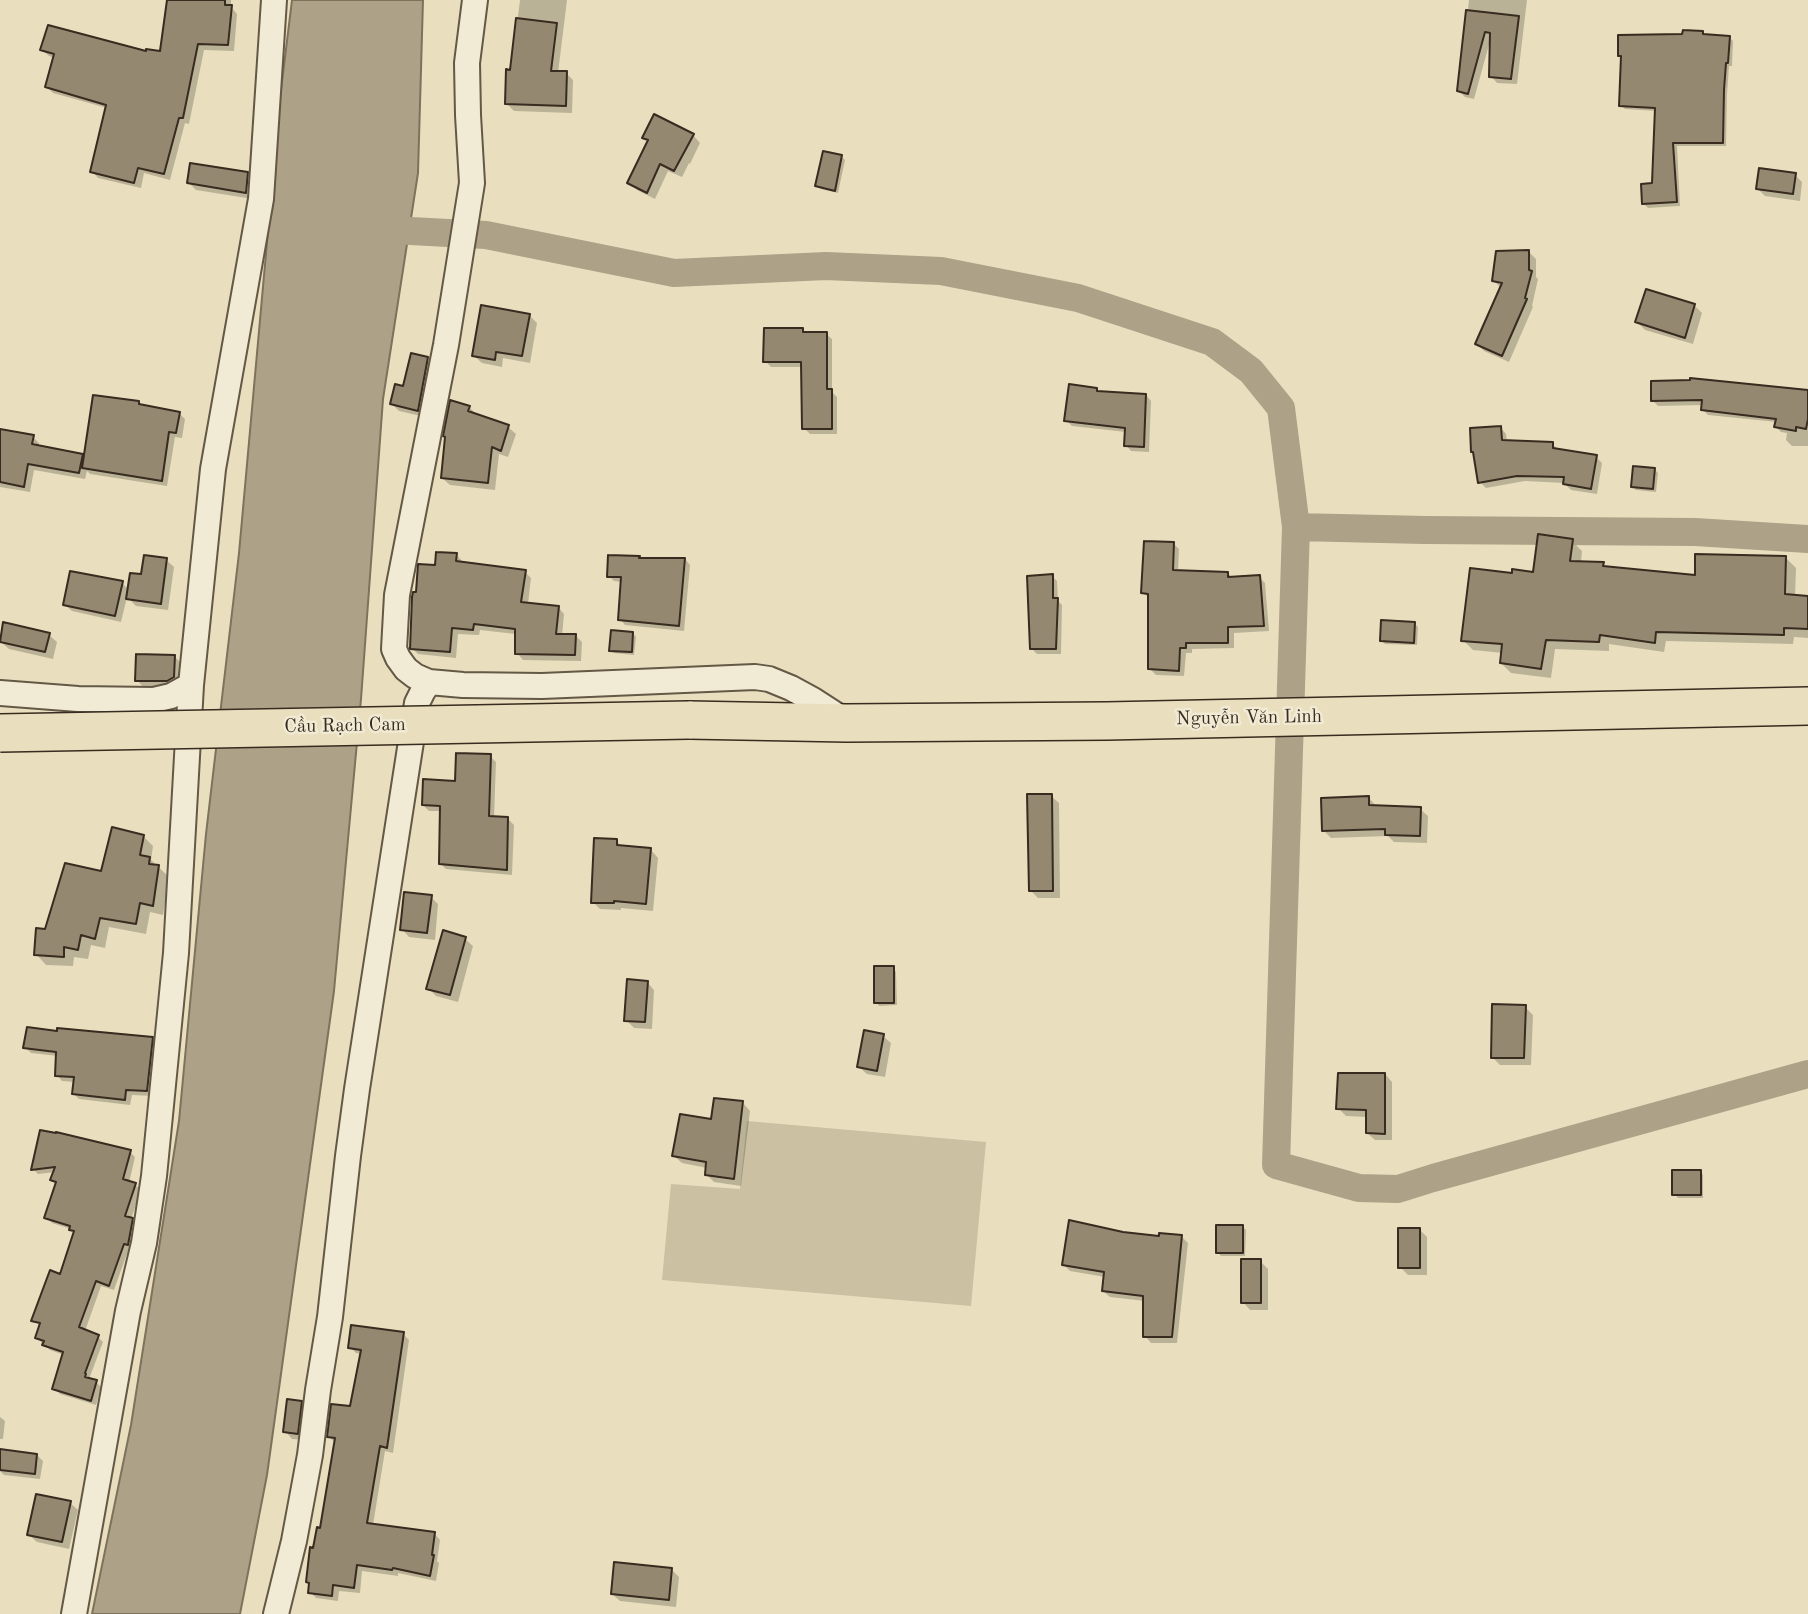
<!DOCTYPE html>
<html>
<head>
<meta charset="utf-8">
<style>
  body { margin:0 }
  canvas { display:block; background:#e9debd }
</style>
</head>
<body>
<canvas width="1808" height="1614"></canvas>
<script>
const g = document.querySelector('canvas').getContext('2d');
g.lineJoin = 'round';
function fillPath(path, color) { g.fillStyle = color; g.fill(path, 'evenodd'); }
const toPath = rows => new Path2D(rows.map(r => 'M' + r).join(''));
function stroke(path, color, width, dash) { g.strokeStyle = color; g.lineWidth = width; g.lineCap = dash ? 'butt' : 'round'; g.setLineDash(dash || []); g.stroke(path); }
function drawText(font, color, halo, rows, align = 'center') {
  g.font = font + ' "Old Standard TT",serif'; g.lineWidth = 5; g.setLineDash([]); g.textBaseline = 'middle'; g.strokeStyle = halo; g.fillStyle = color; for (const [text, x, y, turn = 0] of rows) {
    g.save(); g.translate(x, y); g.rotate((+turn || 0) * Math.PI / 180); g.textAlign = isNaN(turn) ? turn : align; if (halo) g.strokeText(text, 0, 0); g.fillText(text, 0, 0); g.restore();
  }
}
const green = toPath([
  [747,1121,986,1142,971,1306,662,1280,671,1184,740,1189]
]);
const water = toPath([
  [292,0,423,0,418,173,383,399,361,699,334,991,267,1475,240,1614,92,1614,131,1425,179,1121,206,834,239,553,280,98,292,0]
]);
const shadow = toPath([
  [168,0,231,0,231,7,237,14,234,51,204,50,189,124,185,123,170,180,144,173,141,188,98,178,92,171,107,108,53,93,47,87,55,58,49,56,42,50,161,53],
  [520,0,567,0,558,73,566,73,573,80,572,113,514,111,507,104],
  [1469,0,1527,0,1517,84,1497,83,1491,76,1490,41,1474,99,1465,97,1459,91],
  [1729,37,1733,41,1732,66,1729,66,1727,95,1726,146,1677,146,1680,206,1648,208,1644,204,1654,185,1657,111,1625,109,1620,105,1623,58,1620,55],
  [693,135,700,143,690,164,689,163,682,177,668,171,655,199,637,190,630,183,649,142,644,137],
  [842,157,845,160,838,193,821,189,817,186],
  [247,173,255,181,253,199,196,190,189,183],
  [1795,175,1802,182,1800,201,1765,196,1757,188],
  [1529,252,1536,259,1536,277,1538,279,1532,306,1533,307,1509,362,1484,351,1477,344,1502,289,1494,281],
  [1695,306,1702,313,1693,344,1645,330,1637,322],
  [529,315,537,323,530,363,503,358,502,367,482,363,474,356],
  [802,330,806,334,826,334,832,339,832,392,837,397,837,434,810,434,804,428,803,367,771,367,765,361],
  [428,359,435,366,425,417,399,411,392,404],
  [1096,389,1099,393,1146,395,1151,401,1149,452,1131,451,1126,445,1126,432,1072,426,1066,420],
  [1808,392,1808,446,1792,446,1786,440,1787,433,1781,432,1776,427,1777,422,1708,415,1703,410,1703,405,1658,406,1653,401],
  [138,403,142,407,179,413,185,419,182,438,175,437,167,486,90,474,87,471,85,479,34,470,30,492,0,487,0,430,33,437,39,443,39,447,82,456,85,459],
  [469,407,477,415,508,427,516,434,508,457,499,454,495,490,450,485,442,478],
  [1500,427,1506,434,1507,442,1552,444,1559,450,1596,457,1602,463,1597,494,1571,490,1564,483,1525,481,1486,488,1480,482],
  [1654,469,1658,473,1656,492,1636,490,1633,487],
  [1572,541,1582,551,1581,563,1603,564,1607,568,1696,577,1786,558,1796,568,1795,597,1808,598,1808,638,1794,637,1793,644,1666,641,1664,652,1609,644,1609,651,1555,649,1551,678,1511,673,1501,663,1503,653,1473,650,1463,640,1513,575,1534,574],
  [1173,543,1179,549,1178,572,1228,573,1233,579,1259,577,1265,583,1269,631,1234,633,1234,648,1192,649,1192,653,1186,653,1184,676,1156,675,1150,669,1150,599,1143,592],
  [456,554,462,561,462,564,525,572,531,578,528,604,558,607,564,614,562,636,576,636,582,642,581,661,523,660,517,653,516,634,480,630,479,635,458,634,456,658,418,654,412,648,418,594,437,566],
  [640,559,685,559,690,565,684,631,625,625,620,619,622,582,614,581,609,576],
  [166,560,174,567,168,610,136,606,127,597,121,622,72,611,65,605,122,583,129,590,142,576],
  [1052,576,1057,581,1058,601,1062,605,1061,654,1037,654,1031,648],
  [1415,624,1418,627,1417,645,1385,644,1382,641],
  [633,633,636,637,634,655,614,653,611,650],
  [49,635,57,642,53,659,9,649,1,642],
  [174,656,182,664,181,685,175,688,144,688,137,680],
  [490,756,496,762,494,818,508,819,514,825,512,875,446,869,440,863,441,811,429,811,423,805,457,783],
  [1051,796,1059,803,1060,898,1038,898,1031,891],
  [1369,798,1376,806,1420,809,1428,816,1427,843,1394,842,1388,836,1331,838,1323,830],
  [143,836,153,846,151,860,169,877,163,915,150,912,146,934,109,927,105,948,91,945,88,959,74,957,73,966,46,965,36,954,46,930,102,874],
  [616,841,623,847,651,850,658,858,653,911,621,908,621,910,600,909,593,902],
  [431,897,438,904,435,940,409,937,402,929],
  [465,939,473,946,458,1002,436,996,428,988],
  [893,968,896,972,897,1005,879,1006,876,1002],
  [647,982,654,990,652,1029,634,1028,626,1020],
  [1525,1007,1533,1015,1531,1065,1500,1065,1492,1057],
  [59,1032,152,1038,158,1044,153,1096,132,1095,130,1105,79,1099,74,1094,75,1082,62,1081,57,1075,58,1056,31,1053,25,1047],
  [883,1036,891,1043,885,1077,867,1074,859,1067],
  [1385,1074,1392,1082,1392,1140,1375,1140,1367,1133,1367,1117,1346,1116,1338,1108],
  [743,1103,750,1111,741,1186,714,1182,707,1175,707,1168,682,1163,674,1156,713,1121],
  [130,1152,135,1157,129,1183,135,1185,141,1190,131,1219,137,1225,133,1250,129,1248,114,1290,101,1286,85,1331,98,1337,103,1342,89,1379,96,1382,101,1387,96,1405,60,1394,54,1388,64,1355,50,1350,37,1338,41,1326,33,1320,61,1276,76,1233,71,1229,52,1223,46,1217,57,1185,52,1180,55,1172,38,1174,33,1169],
  [1700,1171,1703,1175,1703,1198,1678,1198,1674,1194],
  [1243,1227,1246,1230,1245,1256,1221,1256,1217,1252],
  [1419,1229,1427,1237,1427,1275,1408,1275,1400,1267],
  [1123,1233,1161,1238,1181,1236,1188,1243,1177,1343,1151,1343,1145,1336,1145,1301,1110,1297,1103,1291,1105,1277,1070,1271,1064,1265],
  [1260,1261,1268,1269,1268,1310,1250,1310,1243,1302],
  [403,1334,409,1340,393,1453,385,1451,373,1525,434,1533,440,1540,437,1561,439,1563,436,1581,398,1573,398,1576,362,1571,360,1593,339,1591,338,1601,316,1598,310,1592,315,1550,321,1530,336,1443,329,1437,352,1408,362,1354,356,1353,350,1347],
  [301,1402,309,1410,305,1440,292,1439,285,1431],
  [0,1417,5,1421,3,1439,0,1439],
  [0,1450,37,1455,43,1461,40,1479,4,1475,0,1471],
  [70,1503,78,1510,69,1549,37,1542,29,1535],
  [671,1569,679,1577,676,1607,620,1601,612,1594]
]);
const canal = toPath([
  [373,229,486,235,674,273,826,266,941,271,1078,298,1212,342,1251,371,1281,408,1296,527,1276,1165,1359,1188,1398,1189,1433,1178,1808,1074],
  [1296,527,1425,530,1695,532,1808,539]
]);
const building = toPath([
  [167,0,225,0,225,5,232,5,228,45,198,44,183,118,179,118,164,174,138,168,134,183,90,172,106,105,45,87,54,54,40,50,48,25,146,51,146,49,160,51,167,0],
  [1466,10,1519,16,1511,79,1489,77,1490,33,1485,32,1468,94,1457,91,1466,10],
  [516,18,557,23,551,71,567,71,566,106,505,104,506,69,510,70,516,18],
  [1683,30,1703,31,1703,34,1730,36,1728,63,1726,63,1724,90,1723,143,1673,143,1677,202,1642,204,1641,184,1652,183,1655,108,1619,106,1621,56,1618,56,1618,35,1682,34,1683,30],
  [654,114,694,134,674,171,660,164,647,193,627,183,648,140,642,138,654,114],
  [823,151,842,155,835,191,815,186,823,151],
  [190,163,248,172,246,193,187,183,190,163],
  [1759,168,1796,173,1793,194,1756,189,1759,168],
  [1529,250,1529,270,1532,271,1525,298,1527,299,1502,356,1475,344,1502,283,1492,281,1496,251,1529,250],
  [1646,289,1695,304,1685,338,1635,322,1646,289],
  [481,305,530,314,522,356,496,352,495,360,472,356,481,305],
  [764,328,803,328,803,332,827,332,827,389,832,389,832,429,802,429,801,362,763,362,764,328],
  [411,353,428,357,418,411,390,404,395,384,403,386,411,353],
  [1690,378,1808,390,1808,419,1806,429,1796,427,1796,431,1774,427,1776,419,1701,410,1702,400,1651,401,1651,381,1690,380,1690,378],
  [1069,384,1097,388,1097,391,1146,394,1144,447,1124,446,1125,428,1064,421,1069,384],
  [93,395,139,401,139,404,180,412,176,433,169,432,162,481,82,468,93,395],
  [450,400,470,406,468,411,509,425,501,451,492,447,488,483,441,478,445,437,443,436,450,400],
  [1501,426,1502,440,1553,442,1553,448,1597,455,1591,489,1563,484,1564,477,1517,476,1478,483,1473,452,1471,452,1470,428,1501,426],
  [0,429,34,435,32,444,83,454,79,473,28,464,24,487,0,482,0,429],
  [1633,466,1655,468,1653,489,1631,487,1633,466],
  [1538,534,1573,539,1570,561,1604,562,1603,566,1695,575,1695,554,1786,556,1785,594,1808,596,1808,629,1784,628,1784,635,1656,632,1655,643,1600,635,1599,642,1546,640,1541,669,1500,663,1502,644,1461,641,1470,568,1512,573,1512,569,1533,572,1538,534],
  [1144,541,1174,542,1173,570,1228,572,1228,577,1260,575,1264,626,1228,627,1228,643,1186,643,1186,648,1180,648,1179,671,1148,669,1148,594,1141,593,1144,541],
  [436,552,457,553,456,561,526,570,521,602,559,606,556,634,576,634,575,655,515,654,515,629,474,624,473,630,452,628,450,652,410,649,412,597,413,592,416,592,418,564,435,565,436,552],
  [144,555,167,558,161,604,126,599,130,573,141,574,144,555],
  [608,555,640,556,639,558,685,558,679,626,618,620,621,577,607,577,608,555],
  [70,571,123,581,115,616,63,605,70,571],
  [1053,574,1053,598,1058,598,1056,649,1030,649,1027,576,1053,574],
  [1381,620,1415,622,1414,643,1380,641,1381,620],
  [3,622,50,633,45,652,0,642,3,622],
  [611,630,633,632,632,652,609,651,611,630],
  [136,654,175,655,174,677,167,681,135,681,136,654],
  [456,753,491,754,489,816,508,817,507,870,439,864,440,806,422,805,423,779,455,781,456,753],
  [1027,794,1052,794,1053,891,1029,891,1027,794],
  [1369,796,1369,805,1421,807,1420,836,1385,835,1385,829,1322,831,1321,798,1369,796],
  [112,827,144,835,140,855,150,857,149,864,159,865,153,906,140,903,136,924,100,918,95,939,81,935,78,950,64,947,64,957,34,955,36,928,45,929,65,863,101,871,112,827],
  [594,838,617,839,617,845,651,848,646,904,614,901,614,903,591,903,594,838],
  [404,892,432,895,427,933,400,930,404,892],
  [443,930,466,937,450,995,426,989,443,930],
  [874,966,894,966,894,1003,874,1003,874,966],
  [627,979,648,981,645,1022,624,1021,627,979],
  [1492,1004,1526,1005,1524,1058,1491,1058,1492,1004],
  [27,1027,57,1031,57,1028,153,1037,147,1091,126,1090,125,1100,72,1094,74,1077,55,1076,56,1052,23,1048,27,1027],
  [864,1030,884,1034,877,1071,857,1067,864,1030],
  [1338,1073,1385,1073,1385,1134,1366,1133,1366,1110,1336,1109,1338,1073],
  [714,1098,743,1101,734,1179,705,1175,706,1162,672,1156,680,1114,711,1119,714,1098],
  [40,1130,56,1133,56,1132,131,1150,123,1179,136,1183,125,1216,133,1218,128,1245,124,1244,109,1286,96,1281,79,1327,99,1335,85,1373,86,1374,85,1377,97,1380,91,1401,52,1389,63,1352,42,1345,44,1341,35,1338,40,1323,31,1321,50,1270,60,1274,74,1231,69,1230,70,1226,44,1218,56,1182,50,1180,55,1167,31,1170,40,1130],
  [1672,1170,1701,1170,1701,1195,1672,1195,1672,1170],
  [1069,1220,1123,1232,1159,1236,1159,1233,1182,1235,1172,1337,1143,1337,1143,1296,1102,1291,1104,1272,1062,1265,1069,1220],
  [1216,1225,1243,1225,1243,1253,1216,1253,1216,1225],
  [1398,1228,1420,1228,1420,1268,1398,1268,1398,1228],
  [1241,1259,1261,1259,1261,1303,1241,1303,1241,1259],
  [351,1325,404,1332,387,1448,380,1446,367,1523,435,1532,432,1555,434,1555,430,1576,393,1568,392,1570,357,1565,354,1588,333,1585,332,1596,308,1593,309,1583,306,1582,310,1547,313,1548,317,1527,320,1528,335,1438,327,1437,331,1404,350,1406,361,1350,348,1348,351,1325],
  [287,1399,302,1401,298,1434,283,1432,287,1399],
  [0,1449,37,1454,35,1474,0,1470,0,1449],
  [36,1494,71,1501,62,1542,27,1535,36,1494],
  [614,1562,672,1568,669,1600,611,1594,614,1562]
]);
const minor = toPath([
  [475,0,467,63,468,115,472,183,446,345,397,595,394,649,398,658,406,669,415,676,429,682,463,685,542,686,755,677,769,679,791,688,813,700,847,722],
  [0,693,78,699,154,700,171,696,191,685],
  [74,1614,128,1311,144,1243,154,1176,176,953,191,685,213,469,261,199,274,0],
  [276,1614,294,1541,310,1455,318,1390,330,1317,348,1156,357,1089,417,703,423,691,429,682]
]);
const highway = toPath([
  [689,720,847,723,1107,721,1808,706]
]);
const highwayBridge = toPath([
  [0,733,689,720]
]);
const streetNames = [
  ["Nguyễn Văn Linh",1249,718,-1],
  ["Cầu Rạch Cam",345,726,-1]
];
fillPath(green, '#cbc0a2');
fillPath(water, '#ada187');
stroke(water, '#7e725d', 2);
fillPath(shadow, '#0003');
stroke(canal, '#ada187', 28);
fillPath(building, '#948871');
stroke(building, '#382b1f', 2);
stroke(minor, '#645846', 28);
stroke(highway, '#382b1f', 40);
stroke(minor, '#f1ead4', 24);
stroke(highway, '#e9debd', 37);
stroke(highwayBridge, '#382b1f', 40, []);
stroke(highwayBridge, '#e9debd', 37);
drawText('19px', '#382b1f', '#f1ead4', streetNames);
</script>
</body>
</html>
